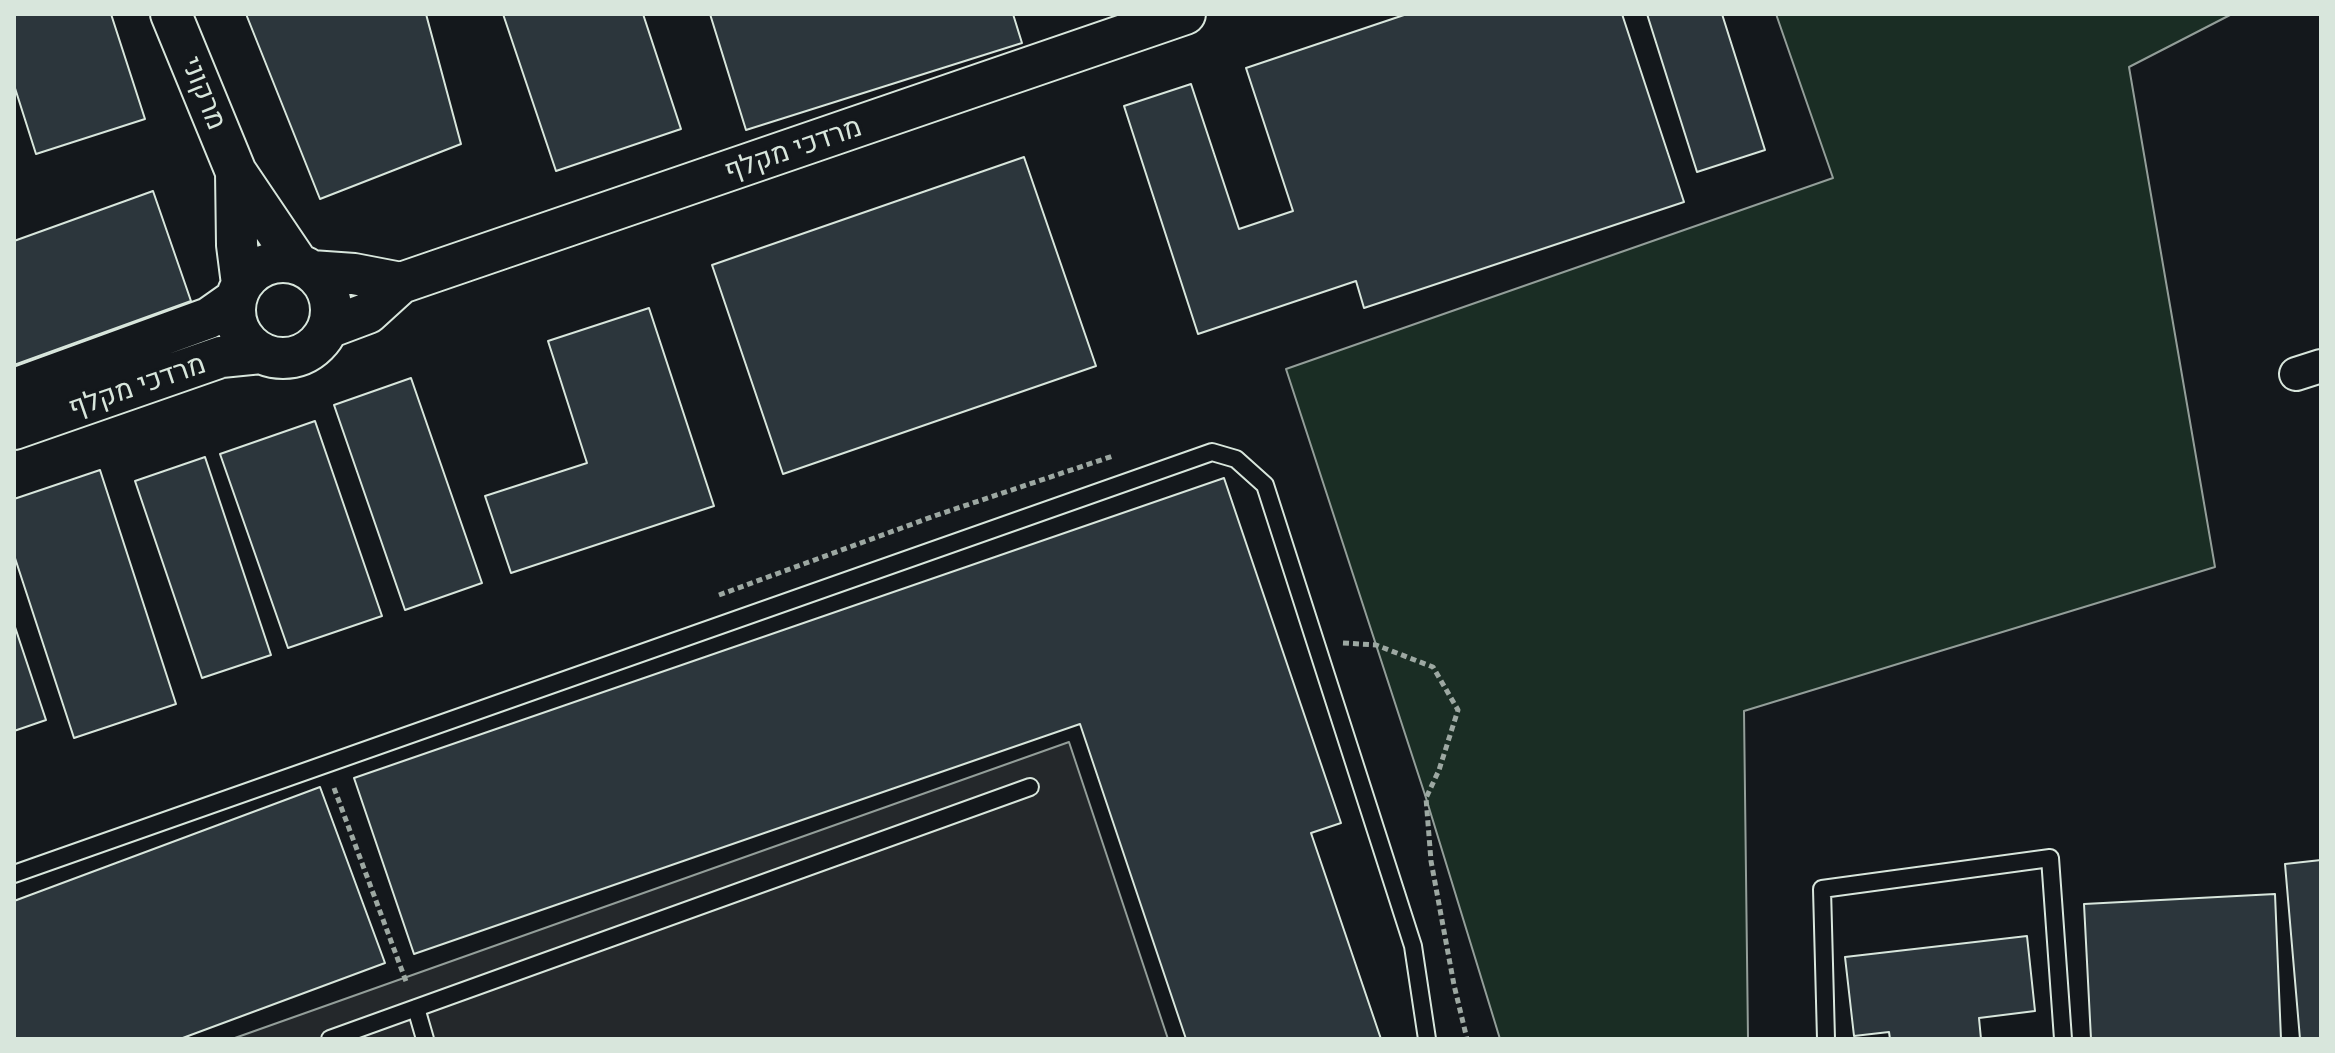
<!DOCTYPE html>
<html>
<head>
<meta charset="utf-8">
<style>
  body { margin:0 }
  #map { position:relative; width:2335px; height:1053px; overflow:hidden; background:#14181c; font-family:"Golos Text",sans-serif }
  canvas { display:block }
  .frame { position:absolute; inset:0; border:16px solid #d8e6dc; pointer-events:none }
</style>
</head>
<body>
<div id="map">
<canvas width="2335" height="1053"></canvas>
<div class="frame"></div>
</div>
<script>
const g = document.querySelector('canvas').getContext('2d');
g.lineJoin = 'round';
function fillPath(path, color) { g.fillStyle = color; g.fill(path, 'evenodd'); }
const toPath = rows => new Path2D(rows.map(r => 'M' + r).join(''));
function stroke(path, color, width, dash) { g.strokeStyle = color; g.lineWidth = width; g.lineCap = dash ? 'butt' : 'round'; g.setLineDash(dash || []); g.stroke(path); }
function drawText(font, color, halo, rows, align = 'center') {
  g.font = font + ' "Golos Text",Heebo,sans-serif'; g.lineWidth = 6; g.setLineDash([]); g.textBaseline = 'middle'; g.strokeStyle = halo; g.fillStyle = color; for (const [text, x, y, turn = 0] of rows) {
    g.save(); g.translate(x, y); g.rotate((+turn || 0) * Math.PI / 180); g.textAlign = isNaN(turn) ? turn : align; if (halo) g.strokeText(text, 0, 0); g.fillText(text, 0, 0); g.restore();
  }
}
const green = toPath([
  [1776,14,2232,14,2129,67,2215,567,1744,711,1748,1039,1500,1039,1426,798,1286,369,1833,178,1776,14]
]);
const parking = toPath([
  [1069,742,1168,1039,232,1039,1069,742]
]);
const building = toPath([
  [14,14,111,14,145,119,36,154,14,85,14,14],
  [246,14,426,14,461,144,320,199,246,14],
  [503,14,643,14,681,129,556,171,503,14],
  [710,14,1013,14,1022,43,746,130,710,14],
  [1407,14,1622,14,1684,202,1364,308,1356,281,1198,334,1124,106,1191,84,1239,229,1293,211,1246,68,1407,14],
  [1647,14,1722,14,1765,150,1697,172,1647,14],
  [1024,157,1096,366,783,474,712,265,1024,157],
  [153,191,191,301,14,365,14,241,153,191],
  [649,308,714,506,511,573,485,496,587,463,548,341,649,308],
  [411,378,482,583,405,610,334,405,411,378],
  [315,421,382,616,288,648,220,454,315,421],
  [205,457,271,655,202,678,135,481,205,457],
  [100,470,176,704,74,738,14,555,14,499,100,470],
  [1224,478,1341,823,1311,833,1381,1039,1186,1039,1080,724,414,954,354,778,1224,478],
  [14,624,46,720,14,731,14,624],
  [320,787,385,963,180,1039,14,1039,14,901,320,787],
  [2321,860,2321,1039,2300,1039,2285,864,2321,860],
  [2275,894,2281,1039,2091,1039,2084,904,2275,894],
  [2027,936,2035,1011,1979,1018,1981,1039,1890,1039,1889,1032,1854,1036,1845,957,2027,936]
]);
const path = toPath([
  [719,595,937,515,1113,456],
  [1343,643,1376,645,1433,667,1458,710,1439,770,1426,798,1431,861,1454,985,1467,1039],
  [334,788,407,984]
]);
const service = toPath([
  [14,874,1212,452,1236,459,1265,485,1413,946,1427,1039],
  [416,1008,425,1039],
  [330,1039,1030,787],
  [1826,1039,1822,889,2050,858,2063,1039]
]);
const minor = toPath([
  [2296,374,2321,366]
]);
const tertiary = toPath([
  [171,14,236,172,298,264],
  [236,172,237,245,242,284],
  '235 310a48 48 0 1 1 96 0a48 48 0 1 1-96 0Z',
  [311,271,354,274,401,283],
  [328,328,368,313,401,283,1185,14],
  [14,389,209,318,236,299],
  [14,429,221,357,261,353]
]);
const streetNames = [
  ["מרקוני",204,93,68],
  ["מרדכי מקלף",793,149,-19],
  ["מרדכי מקלף",137,386,-19]
];
fillPath(green, '#1a2d24');
stroke(green, '#939e99', 2);
fillPath(parking, '#24282b');
stroke(parking, '#939e99', 2);
fillPath(building, '#2c363c');
stroke(building, '#d8e6dc', 2);
stroke(service, '#d8e6dc', 20);
stroke(minor, '#d8e6dc', 36);
stroke(tertiary, '#d8e6dc', 44);
stroke(path, '#9da8a2', 5, [6, 4]);
stroke(service, '#14181c', 16);
stroke(minor, '#14181c', 32);
stroke(tertiary, '#14181c', 40);
drawText('28px', '#d8e6dc', '#14181c', streetNames);
</script>
</body>
</html>
